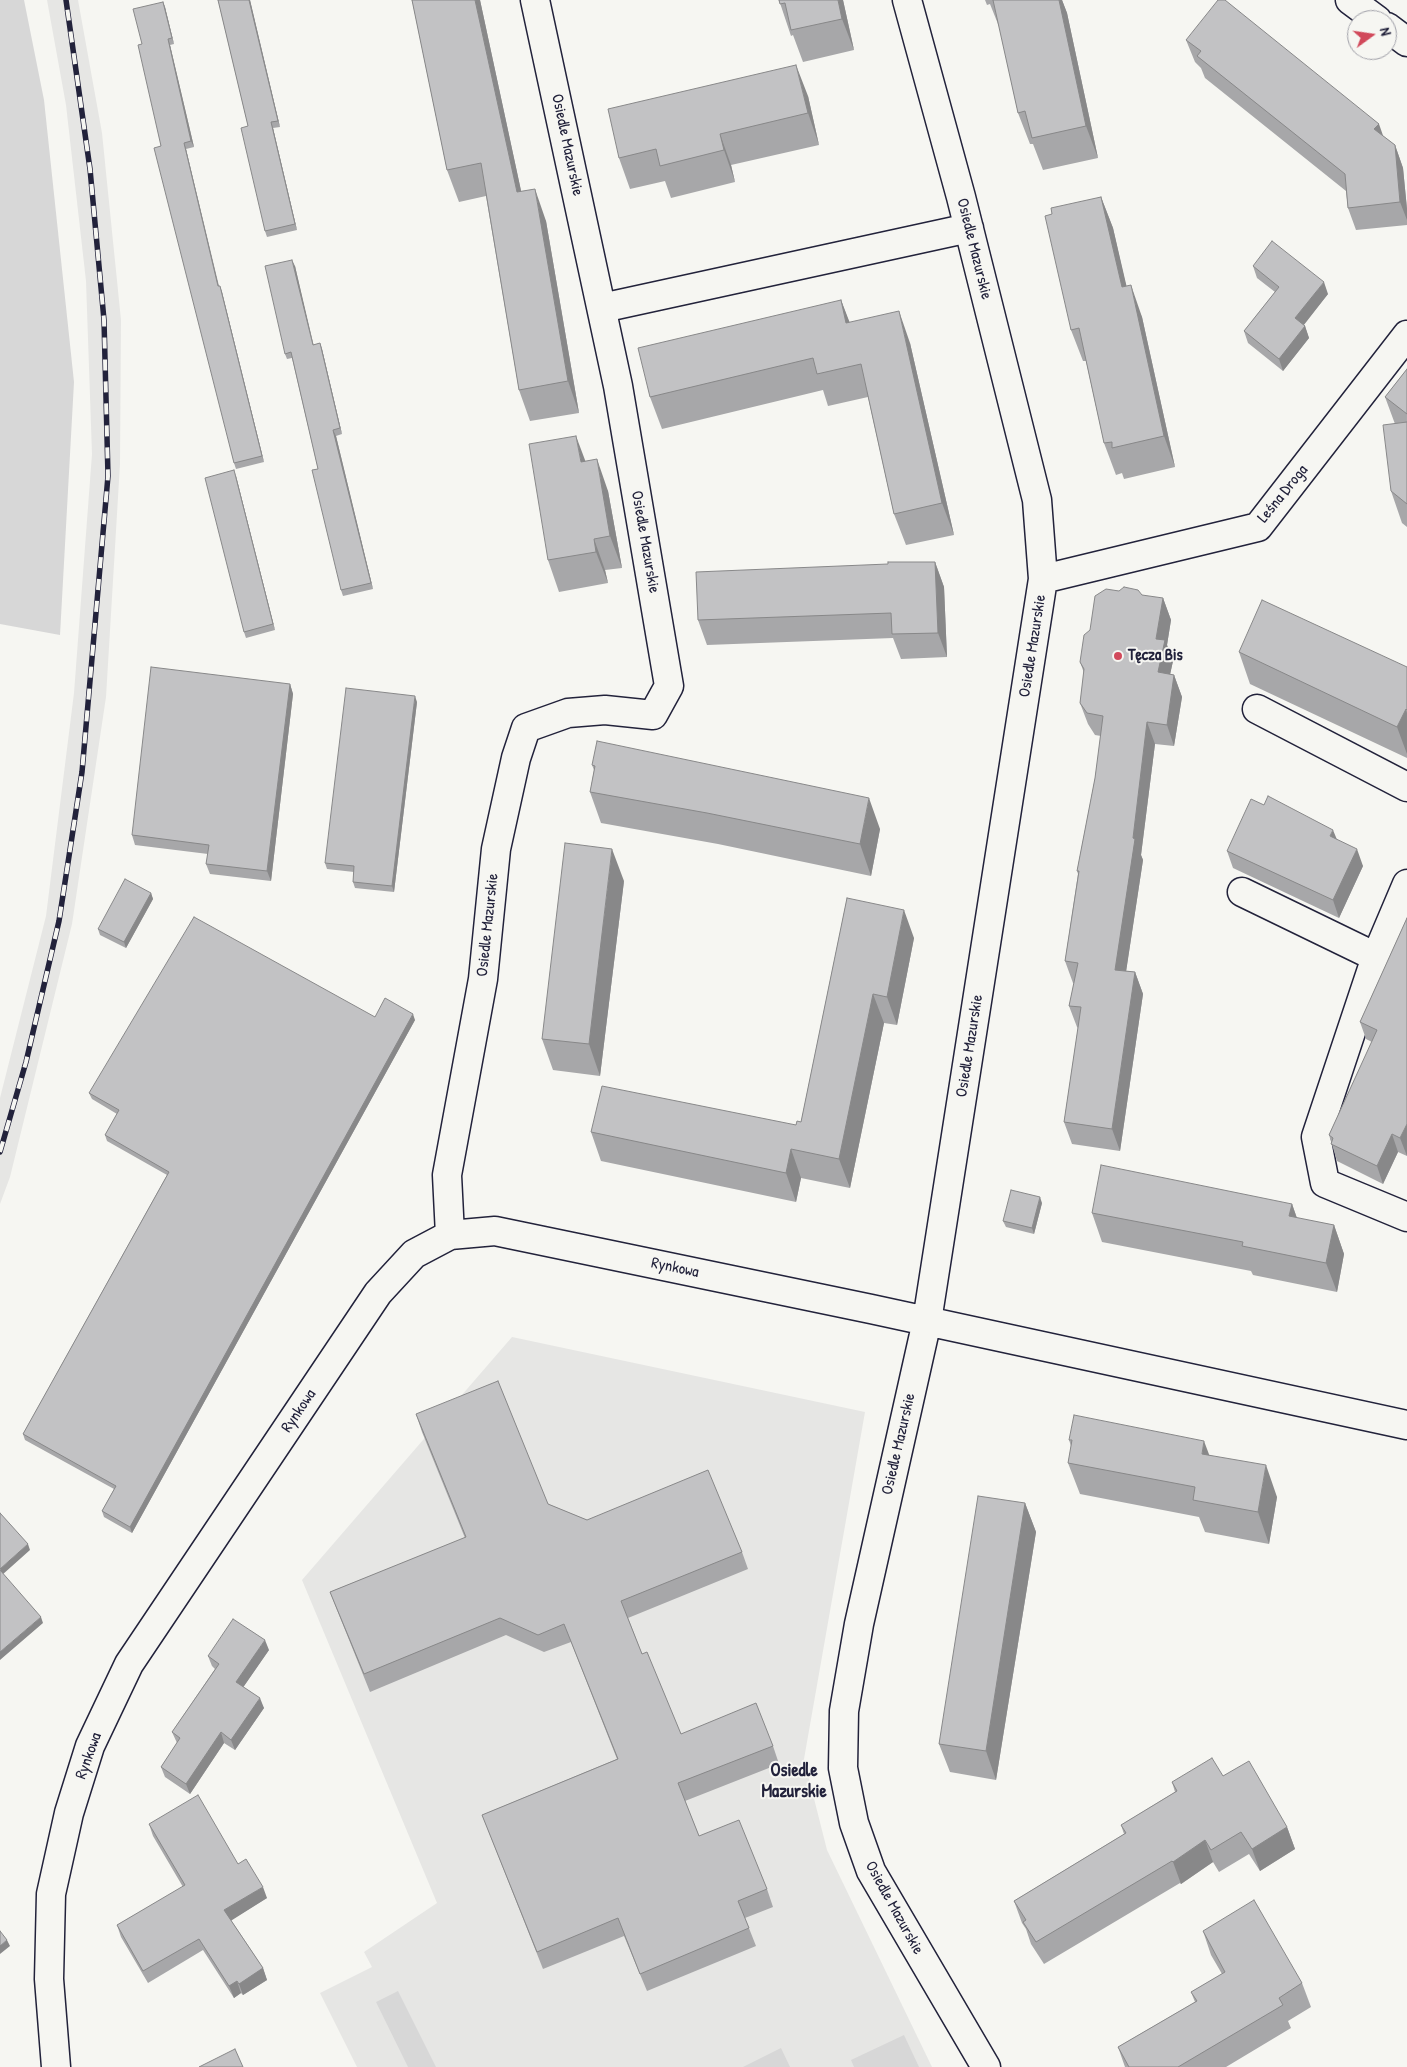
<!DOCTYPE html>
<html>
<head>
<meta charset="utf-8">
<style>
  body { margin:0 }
  #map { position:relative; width:1407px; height:2067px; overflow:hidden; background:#f6f6f2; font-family:"Patrick Hand",sans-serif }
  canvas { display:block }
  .north { position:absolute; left:1347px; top:10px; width:50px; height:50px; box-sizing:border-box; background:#f6f6f2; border:1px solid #a1a1a9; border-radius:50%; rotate:76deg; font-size:14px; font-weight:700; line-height:20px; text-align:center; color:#22223b }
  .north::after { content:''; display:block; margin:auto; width:18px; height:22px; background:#d1495b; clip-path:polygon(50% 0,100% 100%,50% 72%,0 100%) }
</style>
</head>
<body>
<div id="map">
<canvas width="1407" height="2067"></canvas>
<div class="north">N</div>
</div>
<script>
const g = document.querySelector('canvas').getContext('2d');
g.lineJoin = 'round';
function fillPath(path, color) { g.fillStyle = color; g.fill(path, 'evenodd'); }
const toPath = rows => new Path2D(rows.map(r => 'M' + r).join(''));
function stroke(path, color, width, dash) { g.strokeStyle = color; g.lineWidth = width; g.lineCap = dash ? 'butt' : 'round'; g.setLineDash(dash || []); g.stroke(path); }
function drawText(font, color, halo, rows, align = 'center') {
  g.font = font + ' "Patrick Hand",sans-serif'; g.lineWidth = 4; g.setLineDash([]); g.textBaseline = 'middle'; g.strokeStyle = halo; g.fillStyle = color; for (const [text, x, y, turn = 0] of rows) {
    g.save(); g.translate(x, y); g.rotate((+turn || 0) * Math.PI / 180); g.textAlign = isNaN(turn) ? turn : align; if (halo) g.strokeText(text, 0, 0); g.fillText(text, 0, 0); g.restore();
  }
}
const built = toPath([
  [47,0,78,0,102,133,121,320,120,464,106,697,72,924,10,1177,0,1204,0,1098,46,916,74,693,92,454,86,281,66,105],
  [512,1337,865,1412,804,1759,827,1850,932,2067,357,2067,320,1993,372,1967,364,1952,437,1903,302,1580]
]);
const green = toPath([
  [0,0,24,0,44,100,74,382,60,635,0,624],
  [398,1991,436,2067,408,2067,376,2002],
  [904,2035,919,2067,854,2067,851,2060],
  [781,2048,790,2067,743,2067]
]);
const minor = toPath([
  [907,0,961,197,1037,500,1043,579,927,1321,859,1624,844,1711,843,1768,854,1823,871,1871,986,2067],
  [1350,0,1377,20],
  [1387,27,1407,42],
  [602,308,969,228],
  [1043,579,1258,527,1407,335],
  [1257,709,1407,787],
  [1407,884,1376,957,1316,1137,1325,1183,1407,1217],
  [1242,892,1376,957],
  [450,1235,447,1175,483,979,496,849,516,758,526,728,568,713,605,710,653,715,669,686,618,386,535,0],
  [56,2067,49,1979,51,1894,69,1813,90,1746,129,1664,378,1293,414,1254,450,1235,495,1231,871,1309,1407,1425]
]);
const rail = toPath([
  [0,1152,26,1062,59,921,82,772,108,476,104,320,90,169,66,0]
]);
const wall = toPath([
  [218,0,250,0,280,127,273,128,297,230,267,237,265,231,248,126],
  [412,0,480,0,521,191,546,221,579,413,530,421,519,390,486,196,459,202,447,170],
  [779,0,843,0,854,50,803,62,793,35,791,36],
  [985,0,1062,0,1067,13,1098,158,1043,170,1033,144,1030,144,1018,113,1000,29,990,4,987,5],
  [163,2,165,7,174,44,170,45,194,147,186,149,219,286,220,286,222,292,264,462,236,469,234,463,161,146,142,44],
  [1186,40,1383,136,1395,145,1403,168,1407,209,1407,225,1356,230,1348,208,1346,191,1205,78,1201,68,1195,62],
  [808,96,819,145,731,165,735,182,671,198,665,181,630,189,619,158],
  [1101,197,1113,228,1126,286,1142,317,1175,467,1124,479,1122,473,1116,475,1104,443,1086,361,1083,361,1071,330,1052,214],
  [295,266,313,345,320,343,322,349,342,434,336,436,373,589,343,596,341,590,318,469,292,358,287,359,285,354],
  [1253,266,1328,294,1303,325,1305,326,1309,338,1283,371,1248,343,1244,331,1275,292,1257,278],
  [841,300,849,322,910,343,954,535,906,545,894,514,868,397,828,406,823,390,662,429,650,397],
  [1407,369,1407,527,1402,523,1391,491,1395,424,1385,397],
  [585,461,608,491,622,568,605,570,608,583,559,592,548,560],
  [236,476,275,630,246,638,244,632],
  [935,562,944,587,947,657,901,659,893,638,707,645,698,620],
  [1163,598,1171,620,1167,645,1173,661,1170,674,1174,675,1182,697,1174,746,1155,744,1141,855,1143,860,1126,971,1135,972,1143,994,1120,1151,1072,1144,1064,1122,1078,1028,1077,1027,1069,1006,1074,983,1073,983,1065,961,1078,874,1077,871,1095,778,1101,736,1095,735,1088,724,1080,703,1084,673,1080,662],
  [1239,652,1407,667,1407,758,1250,684],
  [290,684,293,694,271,881,210,874,206,864,208,854,135,845,132,835],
  [417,702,394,892,355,888,353,882,354,872,327,869,325,863],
  [592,765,880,829,871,876,718,844,601,823,590,792,594,770],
  [1337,839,1363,866,1339,918,1233,868,1227,851],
  [624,881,600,1076,553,1070,542,1039],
  [151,893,153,899,126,948,100,935,98,929],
  [847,898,914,938,897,1025,884,1023,850,1188,801,1178,796,1202,601,1161,591,1132,796,1125,801,1122],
  [1407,918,1407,1156,1398,1152,1383,1184,1337,1161,1329,1135,1372,1042,1366,1039,1360,1022],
  [375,1017,415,1020,132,1533,104,1517,102,1511,114,1489,25,1440,23,1434,167,1175,107,1141,105,1135,117,1114,92,1099,89,1093],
  [1042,1203,1034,1234,1006,1227,1003,1221],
  [1292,1204,1297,1218,1334,1225,1344,1254,1337,1292,1253,1275,1251,1271,1102,1242,1092,1213],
  [416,1414,548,1504,587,1520,742,1552,748,1569,628,1618,642,1654,681,1734,773,1746,779,1764,685,1801,699,1836,767,1889,773,1907,745,1918,756,1946,647,1991,624,1936,543,1969,482,1815,617,1759,571,1642,544,1652,506,1635,370,1692,337,1610,330,1592,465,1538,422,1432],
  [1069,1440,1209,1455,1277,1497,1269,1544,1205,1532,1199,1517,1080,1494,1068,1463,1071,1446],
  [1025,1503,1036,1532,996,1780,950,1772,939,1744],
  [269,1650,243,1687,264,1708,235,1750,224,1743,190,1794,165,1777,161,1767,177,1743,172,1732,215,1669,212,1666,208,1656],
  [1223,1776,1287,1827,1295,1849,1260,1871,1249,1854,1219,1872,1213,1862,1181,1884,1180,1883,1044,1964,1031,1944,1026,1929,1022,1923,1014,1901,1124,1834,1121,1825,1175,1792,1172,1782],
  [149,1824,267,1898,231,1920,263,1968,267,1980,243,1995,241,1993,234,1998,203,1950,148,1983,121,1937,117,1925,183,1887,153,1836],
  [1203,1931,1302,1983,1311,2007,1288,2021,1291,2028,1226,2067,1125,2067,1118,2047,1195,2002,1191,1992,1222,1974,1211,1955]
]);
const shadedWall = toPath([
  [249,0,250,0,280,127,278,121],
  [475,0,480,0,528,223,517,192],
  [838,0,843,0,854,50,842,19],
  [1059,0,1062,0,1067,13,1098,158,1086,126],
  [163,2,165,7,174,44,172,38],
  [168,39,170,45,194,147,191,141],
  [796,65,808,96,819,145,808,113],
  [271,122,273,128,297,230,295,224],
  [1379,124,1387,147,1374,129],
  [720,134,731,165,735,182,724,150],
  [184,143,186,149,220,292,218,286],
  [1395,145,1403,168,1407,209,1407,220,1400,202],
  [535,189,546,221,579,413,568,381],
  [1101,197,1113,228,1134,318,1122,287],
  [292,260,295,266,315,351,313,345],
  [1324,282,1328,294,1300,330,1295,318],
  [1131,285,1142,317,1175,467,1164,436],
  [220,286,222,292,264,462,262,456],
  [841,300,853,331,846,323],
  [899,311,910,343,954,535,942,503],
  [1305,326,1309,338,1283,371,1279,359],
  [320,343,322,349,342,434,340,428],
  [333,430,336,436,373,589,371,583],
  [576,436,588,468,581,462],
  [597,459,608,491,622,568,610,536],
  [234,470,236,476,275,630,273,624],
  [594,539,605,570,608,583,596,552],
  [935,562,944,587,947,657,938,633],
  [1163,598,1171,620,1167,645,1173,661,1166,694,1158,672,1156,639],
  [1174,675,1182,697,1174,746,1167,725],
  [290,684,293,694,271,881,267,871],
  [415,696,417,702,394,892,392,886],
  [1406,709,1407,713,1407,754,1397,727],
  [1147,722,1155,744,1141,855,1143,860,1123,992,1115,970,1133,838],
  [869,798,880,829,871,876,860,844],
  [1333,830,1340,847,1330,836],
  [612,849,624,881,600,1076,589,1044],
  [1357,849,1363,866,1339,918,1333,900],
  [151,893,153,899,126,948,124,942],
  [904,910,914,938,897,1025,887,997],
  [1135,972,1143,994,1120,1151,1112,1129],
  [873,994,884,1023,850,1188,839,1159],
  [413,1014,415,1020,132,1533,130,1527],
  [1407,1124,1407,1156,1400,1138],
  [1392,1134,1398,1152,1383,1184,1377,1166],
  [791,1149,801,1178,796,1202,786,1173],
  [1040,1197,1042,1203,1034,1234,1032,1228],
  [1292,1204,1302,1233,1289,1216],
  [1334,1225,1344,1254,1337,1292,1326,1263],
  [1204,1441,1216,1473,1202,1454],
  [1266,1465,1277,1497,1269,1544,1258,1512],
  [1025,1503,1036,1532,996,1780,986,1751],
  [28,1544,30,1550,2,1575,0,1569],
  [41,1617,43,1623,0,1660,0,1652],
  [265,1640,269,1650,240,1692,236,1682],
  [260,1698,264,1708,235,1750,231,1740],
  [221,1732,224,1743,190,1794,186,1784],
  [1287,1827,1295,1849,1260,1871,1252,1849],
  [1205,1840,1213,1862,1181,1884,1173,1862],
  [263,1887,267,1898,229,1922,224,1910],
  [7,1940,10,1946,0,1954,0,1946],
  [263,1968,267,1980,243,1995,239,1984],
  [237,1981,241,1993,234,1998,229,1986]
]);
const building = toPath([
  [218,0,249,0,278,121,271,122,295,224,265,231,241,128,248,126,218,0],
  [412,0,475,0,517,192,535,189,568,381,519,390,481,163,447,170,412,0],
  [779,0,838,0,842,19,791,30,785,3,780,4,779,0],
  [993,0,1059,0,1086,126,1032,138,1025,111,1018,113,993,0],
  [1218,0,1225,0,1379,124,1374,129,1395,145,1400,202,1348,208,1345,174,1197,56,1201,51,1186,40,1218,0],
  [163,2,172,38,168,39,191,141,184,143,218,286,220,286,262,456,234,463,154,148,161,146,138,45,142,44,133,9,163,2],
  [796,65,808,113,720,134,724,150,660,166,656,149,619,158,608,109,796,65],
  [1101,197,1122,287,1131,285,1164,436,1112,448,1112,442,1104,443,1079,328,1071,330,1045,216,1052,214,1051,208,1101,197],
  [1272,241,1324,282,1295,318,1305,326,1279,359,1244,331,1279,287,1253,266,1272,241],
  [292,260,313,345,320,343,340,428,333,430,371,583,341,590,312,470,318,469,291,352,285,354,265,266,292,260],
  [841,300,846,323,899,311,942,503,894,514,861,364,817,374,813,358,650,397,638,348,841,300],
  [1407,369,1407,414,1385,397,1407,369],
  [1407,422,1407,504,1391,491,1383,425,1407,422],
  [576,436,581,462,597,459,610,536,594,539,596,552,548,560,529,444,576,436],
  [234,470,273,624,244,632,205,478,234,470],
  [888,562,935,562,938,633,892,634,891,613,698,620,696,572,888,564,888,562],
  [1124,587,1138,590,1142,595,1163,598,1156,639,1165,640,1158,672,1174,675,1167,725,1147,722,1133,838,1135,839,1115,970,1135,972,1112,1129,1064,1122,1081,1007,1069,1006,1078,963,1065,961,1079,871,1077,871,1095,778,1103,716,1087,713,1080,703,1084,669,1080,662,1084,635,1090,630,1095,596,1106,589,1119,591,1124,587],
  [1262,600,1407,667,1407,710,1406,709,1397,727,1239,652,1262,600],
  [151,667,290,684,267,871,206,864,209,845,132,835,151,667],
  [346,688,415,696,392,886,353,882,354,866,325,863,346,688],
  [597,741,869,798,860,844,707,813,590,792,595,766,592,765,597,741],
  [1268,796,1333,830,1330,836,1357,849,1333,900,1227,851,1251,799,1264,805,1268,796],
  [565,843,612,849,589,1044,542,1039,565,843],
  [125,879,151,893,124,942,98,929,125,879],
  [847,898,904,910,887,997,873,994,839,1159,791,1149,786,1173,591,1132,602,1086,796,1125,797,1121,801,1122,847,898],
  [194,917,375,1017,385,998,413,1014,130,1527,102,1511,116,1486,23,1434,169,1172,105,1135,119,1110,89,1093,194,917],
  [1407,918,1407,1124,1400,1138,1392,1134,1377,1166,1331,1144,1333,1138,1329,1135,1377,1030,1360,1022,1407,918],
  [1101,1165,1292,1204,1289,1216,1334,1225,1326,1263,1242,1246,1243,1242,1092,1213,1101,1165],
  [1011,1190,1040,1197,1032,1228,1003,1221,1011,1190],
  [498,1381,548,1504,587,1520,708,1470,742,1552,621,1601,642,1654,647,1652,681,1734,756,1703,773,1746,678,1783,699,1836,739,1820,767,1889,738,1901,749,1928,640,1974,618,1918,537,1952,482,1815,618,1759,564,1624,538,1635,500,1618,364,1674,330,1592,466,1537,416,1414,498,1381],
  [1074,1415,1204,1441,1202,1454,1266,1465,1258,1512,1193,1500,1195,1487,1068,1463,1072,1440,1069,1440,1074,1415],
  [978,1496,1025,1503,986,1751,939,1744,978,1496],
  [0,1513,28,1544,0,1569,0,1513],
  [0,1570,41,1617,0,1652,0,1570],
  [233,1619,265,1640,236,1682,260,1698,231,1740,221,1732,186,1784,161,1767,180,1738,172,1732,219,1664,208,1656,233,1619],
  [1212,1758,1223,1776,1249,1761,1287,1827,1252,1849,1241,1832,1211,1850,1205,1840,1173,1862,1172,1861,1036,1942,1023,1922,1026,1920,1014,1901,1126,1833,1121,1825,1177,1791,1172,1782,1212,1758],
  [198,1795,238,1864,246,1859,263,1887,224,1910,263,1968,239,1984,237,1981,229,1986,199,1939,143,1971,117,1925,185,1885,149,1824,198,1795],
  [1254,1900,1302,1983,1279,1998,1283,2005,1178,2067,1129,2067,1118,2047,1197,2001,1191,1992,1225,1972,1203,1931,1254,1900],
  [0,1931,7,1940,0,1946,0,1931],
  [235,2049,243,2067,199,2067,235,2049]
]);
const markers = [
  [1118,656,5,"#d1495b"]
];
const streetNames = [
  ["Osiedle Mazurskie",567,145,78],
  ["Osiedle Mazurskie",974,249,76],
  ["Leśna Droga",1283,494,-51],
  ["Osiedle Mazurskie",645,542,80],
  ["Osiedle Mazurskie",1033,646,-81],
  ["Osiedle Mazurskie",488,925,-84],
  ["Osiedle Mazurskie",970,1046,-81],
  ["Rynkowa",675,1268,12],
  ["Rynkowa",299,1411,-56],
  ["Osiedle Mazurskie",899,1444,-77],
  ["Rynkowa",89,1756,-70],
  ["Osiedle Mazurskie",894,1908,61]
];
const poiNames = [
  ["Tęcza Bis",1128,656]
];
const neighbourhoodNames = [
  ["Osiedle",794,1771],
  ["Mazurskie",794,1792]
];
fillPath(built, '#e6e6e4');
fillPath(green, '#d7d7d7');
stroke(minor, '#22223b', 31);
stroke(minor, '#f6f6f2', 28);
stroke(rail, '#22223b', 5.5);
stroke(rail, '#f6f6f2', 4, [11]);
fillPath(wall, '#a7a7a9');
fillPath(shadedWall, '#888889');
fillPath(building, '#c2c2c4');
stroke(building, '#888889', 1);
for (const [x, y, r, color] of markers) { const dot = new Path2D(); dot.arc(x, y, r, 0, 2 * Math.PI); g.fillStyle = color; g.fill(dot); stroke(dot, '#f6f6f2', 2); }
drawText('16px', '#22223b', '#f6f6f2', streetNames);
drawText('bold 16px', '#22223b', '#f6f6f2', poiNames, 'left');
drawText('bold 18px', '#22223b', '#f6f6f2', neighbourhoodNames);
</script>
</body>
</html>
